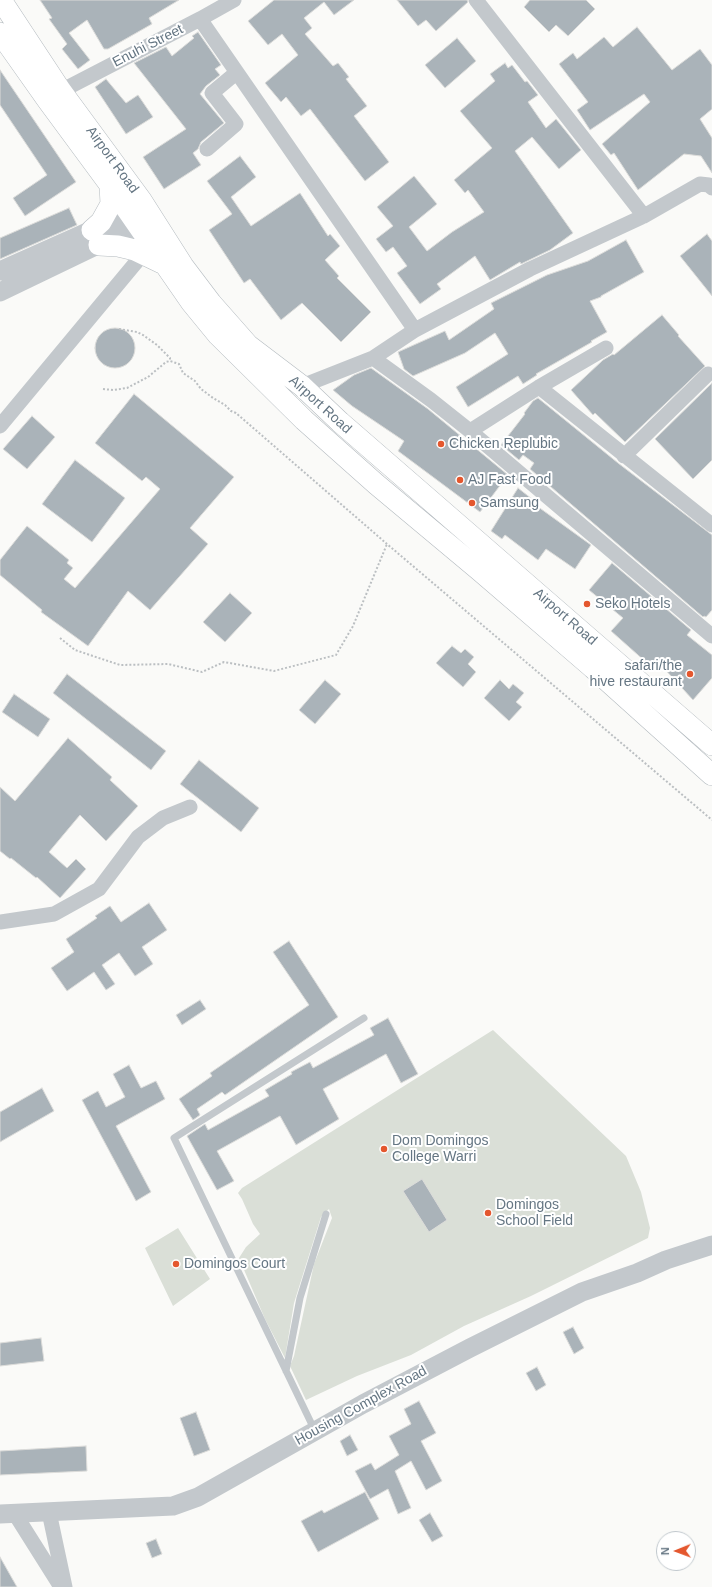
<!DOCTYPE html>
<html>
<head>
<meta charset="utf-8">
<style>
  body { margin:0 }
  #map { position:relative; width:712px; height:1587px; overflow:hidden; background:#fafaf8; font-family:Arial,sans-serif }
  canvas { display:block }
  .north { position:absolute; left:656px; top:1531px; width:40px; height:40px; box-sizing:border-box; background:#fff; border:1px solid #c1c8cd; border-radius:50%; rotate:269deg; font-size:11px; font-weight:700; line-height:16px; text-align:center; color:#657683 }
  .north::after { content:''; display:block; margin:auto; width:14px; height:18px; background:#e4572e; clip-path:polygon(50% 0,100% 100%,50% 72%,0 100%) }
</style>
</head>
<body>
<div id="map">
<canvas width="712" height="1587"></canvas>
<div class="north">N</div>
</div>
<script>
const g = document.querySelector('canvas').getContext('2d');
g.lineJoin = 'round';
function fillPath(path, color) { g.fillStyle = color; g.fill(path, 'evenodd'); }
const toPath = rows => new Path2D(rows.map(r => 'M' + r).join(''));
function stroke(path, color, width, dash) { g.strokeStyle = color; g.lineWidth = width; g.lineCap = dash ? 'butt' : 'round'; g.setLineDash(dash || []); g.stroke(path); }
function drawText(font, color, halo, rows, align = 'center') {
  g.font = font + ' Arial,sans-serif'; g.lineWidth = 4; g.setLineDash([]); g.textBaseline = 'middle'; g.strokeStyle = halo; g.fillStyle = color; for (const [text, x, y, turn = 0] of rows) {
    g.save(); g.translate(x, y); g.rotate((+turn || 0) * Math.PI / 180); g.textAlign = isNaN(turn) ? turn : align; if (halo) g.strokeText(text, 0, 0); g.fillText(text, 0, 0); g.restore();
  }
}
const green = toPath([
  [493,1030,626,1156,641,1192,650,1228,648,1238,531,1296,464,1326,411,1355,357,1376,306,1400,290,1366,294,1356,314,1264,332,1218,329,1209,321,1217,294,1303,285,1358,265,1319,239,1258,246,1247,260,1234,253,1224,242,1199,238,1193,242,1188],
  [178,1228,210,1279,173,1306,145,1248]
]);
const building = toPath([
  [40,0,179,0,149,18,152,24,108,49,104,49,87,20,69,33,90,60,78,69,62,49,67,44,49,19,52,18,40,0],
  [274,0,354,0,334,15,324,2,304,18,312,28,305,34,333,66,338,63,349,77,346,79,367,106,354,116,389,162,365,181,310,109,301,116,286,97,281,102,265,83,298,55,282,34,268,45,248,21,274,0],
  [397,0,467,0,468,2,436,31,426,20,418,26,397,0],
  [530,0,586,0,595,9,568,36,556,25,549,32,524,7,530,0],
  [637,27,672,70,700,49,712,65,712,109,700,119,712,138,712,173,701,156,684,154,638,190,614,153,611,155,602,144,650,102,644,94,590,130,577,110,588,102,559,64,573,53,577,59,604,37,613,47,637,27],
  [198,32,221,65,215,69,220,75,206,86,200,94,224,123,201,142,198,149,193,153,201,165,164,189,143,157,186,129,134,63,166,47,172,56,194,38,192,36,198,32],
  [457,38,476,61,445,88,425,65,457,38],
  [505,63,508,68,512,65,525,82,527,81,538,95,528,102,546,128,556,119,581,150,559,169,532,137,515,151,573,233,550,250,521,264,520,262,490,280,475,256,437,284,441,289,420,304,397,273,407,266,393,247,386,252,376,239,393,226,377,207,414,176,437,204,409,227,427,251,452,232,484,212,468,190,465,193,454,180,492,148,460,111,495,81,490,74,505,63],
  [0,70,76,182,25,216,13,198,47,175,0,105,0,70],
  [106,79,126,103,138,95,153,117,126,134,95,87,106,79],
  [240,156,256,177,231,197,251,226,300,193,328,236,330,234,340,246,325,260,339,276,337,278,371,312,341,342,302,303,281,320,250,279,244,283,209,230,232,214,207,181,240,156],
  [69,208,77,225,0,259,0,238,69,208],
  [707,234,712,241,712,296,680,256,707,234],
  [626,240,644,272,601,296,601,297,590,301,607,332,591,341,592,342,536,374,537,375,523,384,518,376,468,407,456,387,508,354,495,333,465,353,413,376,404,369,398,352,445,331,449,340,494,309,491,303,547,275,588,261,626,240],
  [662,315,679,335,678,336,705,366,625,442,595,413,593,415,571,390,603,360,613,354,614,355,662,315],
  '95 348a20 20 0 1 1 40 0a20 20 0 1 1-40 0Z',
  [371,368,428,409,508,475,480,512,398,451,404,441,352,406,333,390,354,375,371,368],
  [712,383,712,460,693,479,655,439,712,383],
  [134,394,234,477,190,528,208,544,150,610,128,591,88,646,41,612,42,610,0,575,0,560,27,526,69,560,67,563,73,568,64,579,75,588,160,489,146,477,142,481,95,443,134,394],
  [538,398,618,463,712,535,712,610,706,617,704,616,703,617,530,469,534,463,523,455,519,460,501,445,525,414,524,413,533,401,538,398],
  [32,416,55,437,27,469,3,449,32,416],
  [75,460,125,498,92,542,42,504,75,460],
  [518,488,532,499,530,501,591,545,575,569,546,549,538,560,505,535,502,539,491,531,518,488],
  [612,563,691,630,687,635,712,655,712,678,693,700,661,665,656,671,611,631,623,618,589,590,612,563],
  [230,593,252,613,225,642,203,622,230,593],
  [452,646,461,653,465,649,474,657,468,664,476,672,463,687,436,663,452,646],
  [67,674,166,751,151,770,53,693,67,674],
  [325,680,341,694,315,724,299,710,325,680],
  [500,680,509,689,513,684,524,693,516,702,522,707,509,721,484,698,500,680],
  [14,694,50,719,38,737,2,712,14,694],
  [68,738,112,777,110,780,138,806,106,841,80,815,49,852,67,868,76,859,86,869,60,898,37,877,36,878,11,858,10,859,0,851,0,787,15,801,68,738],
  [199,760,259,808,241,832,180,784,199,760],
  [149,903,167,930,142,947,153,964,135,976,119,953,102,965,115,984,106,990,94,972,67,991,51,968,74,952,66,939,97,918,95,916,110,906,121,922,149,903],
  [289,941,338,1017,225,1095,222,1092,197,1109,200,1115,193,1120,179,1099,212,1076,210,1073,309,1005,273,952,289,941],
  [200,1000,206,1009,182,1025,176,1015,200,1000],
  [388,1018,418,1074,401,1083,386,1054,323,1089,339,1119,296,1145,280,1116,217,1151,234,1181,217,1190,187,1136,205,1124,208,1130,269,1096,265,1090,292,1074,291,1072,310,1062,313,1068,374,1035,370,1028,388,1018],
  [129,1065,141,1088,156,1081,165,1099,116,1126,151,1192,136,1201,82,1100,98,1091,106,1107,125,1097,113,1074,129,1065],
  [42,1088,54,1111,0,1142,0,1112,42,1088],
  [422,1179,447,1220,429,1232,403,1191,422,1179],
  [573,1327,584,1348,574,1354,563,1332,573,1327],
  [41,1338,44,1361,0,1366,0,1343,41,1338],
  [537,1367,546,1385,536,1391,526,1373,537,1367],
  [419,1401,436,1433,421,1441,442,1481,426,1490,411,1461,395,1471,411,1508,398,1514,388,1489,370,1499,355,1471,371,1463,375,1470,399,1455,389,1436,411,1424,404,1409,419,1401],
  [196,1412,210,1450,194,1456,180,1418,196,1412],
  [350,1435,358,1450,347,1456,340,1441,350,1435],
  [86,1446,87,1471,0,1475,0,1451,86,1446],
  [365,1492,379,1519,318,1552,301,1521,322,1510,324,1513,365,1492],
  [430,1513,443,1536,432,1542,419,1520,430,1513],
  [156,1539,162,1554,152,1558,146,1543,156,1539],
  [0,1557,17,1587,0,1587,0,1557]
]);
const path = toPath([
  [119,329,137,332,143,335,157,345,170,358,170,361],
  [103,389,113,390,127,388,148,377,166,362,170,361,179,364,183,373,195,381,201,389,213,398,225,405,231,411,236,413,387,544,712,820],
  [60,638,75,650,120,665,168,664,202,672,224,662,274,671,336,655,353,626,387,544]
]);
const service = toPath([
  [286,1371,300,1298,326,1214],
  [315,1431,174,1138,364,1018]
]);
const minor = toPath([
  [476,0,644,216],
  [200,19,415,330],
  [61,91,200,19,234,0],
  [207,149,236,124,212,93,236,73],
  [373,358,431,400,470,431,712,636],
  [302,386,373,358,415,330,530,269,644,216,700,184,709,185,712,188],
  [539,387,712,525],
  [0,426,143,254],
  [470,431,539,387,606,348],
  [624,456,708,374],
  [0,922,54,914,99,889,138,837,163,818,190,807],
  [49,1512,65,1587],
  [15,1514,61,1587]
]);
const tertiary = toPath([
  [0,271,92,230,127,210,140,201],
  [0,292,137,226,150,218],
  [0,1514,173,1506,198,1497,363,1404,470,1348,582,1292,637,1273,666,1260,712,1245]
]);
const secondary = toPath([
  [1,0,61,91,141,200,183,266,211,303,248,345,302,386,340,422,712,745],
  [0,33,48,101,110,185,191,302,218,335,304,420,376,484,479,570,593,668,712,775],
  [92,230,101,222,111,204,110,185],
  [99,245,118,246,135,250,162,263]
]);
const markers = [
  [441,444,4,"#e4572e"],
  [460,480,4,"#e4572e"],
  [472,503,4,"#e4572e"],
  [587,604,4,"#e4572e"],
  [690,674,4,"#e4572e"],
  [384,1149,4,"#e4572e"],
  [488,1213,4,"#e4572e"],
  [176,1264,4,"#e4572e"]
];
const streetNames = [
  ["Enuhi Street",148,46,-27],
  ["Airport Road",112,160,54],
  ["Airport Road",320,405,42],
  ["Airport Road",565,617,41],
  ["Housing Complex Road",361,1406,-29]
];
const poiNames = [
  ["Chicken Replubic",449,444],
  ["AJ Fast Food",468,480],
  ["Samsung",480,503],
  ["Seko Hotels",595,604],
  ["safari/the",682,666,"right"],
  ["hive restaurant",682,682,"right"],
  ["Dom Domingos",392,1141],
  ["College Warri",392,1157],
  ["Domingos",496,1205],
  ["School Field",496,1221],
  ["Domingos Court",184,1264]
];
fillPath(green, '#dadfd7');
fillPath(building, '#aab3b9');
stroke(building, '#dcdcda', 1);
stroke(secondary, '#b3babf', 22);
stroke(path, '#bbbfc2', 2, [2, 2]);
stroke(service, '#c3c8cc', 7);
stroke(minor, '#c3c8cc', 15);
stroke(tertiary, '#c3c8cc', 19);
stroke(secondary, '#fff', 21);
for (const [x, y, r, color] of markers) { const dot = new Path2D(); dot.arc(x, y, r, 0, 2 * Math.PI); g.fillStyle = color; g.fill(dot); stroke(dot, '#fff', 1.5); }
drawText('14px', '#657683', '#fff', streetNames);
drawText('14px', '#657683', '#fff', poiNames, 'left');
</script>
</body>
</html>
